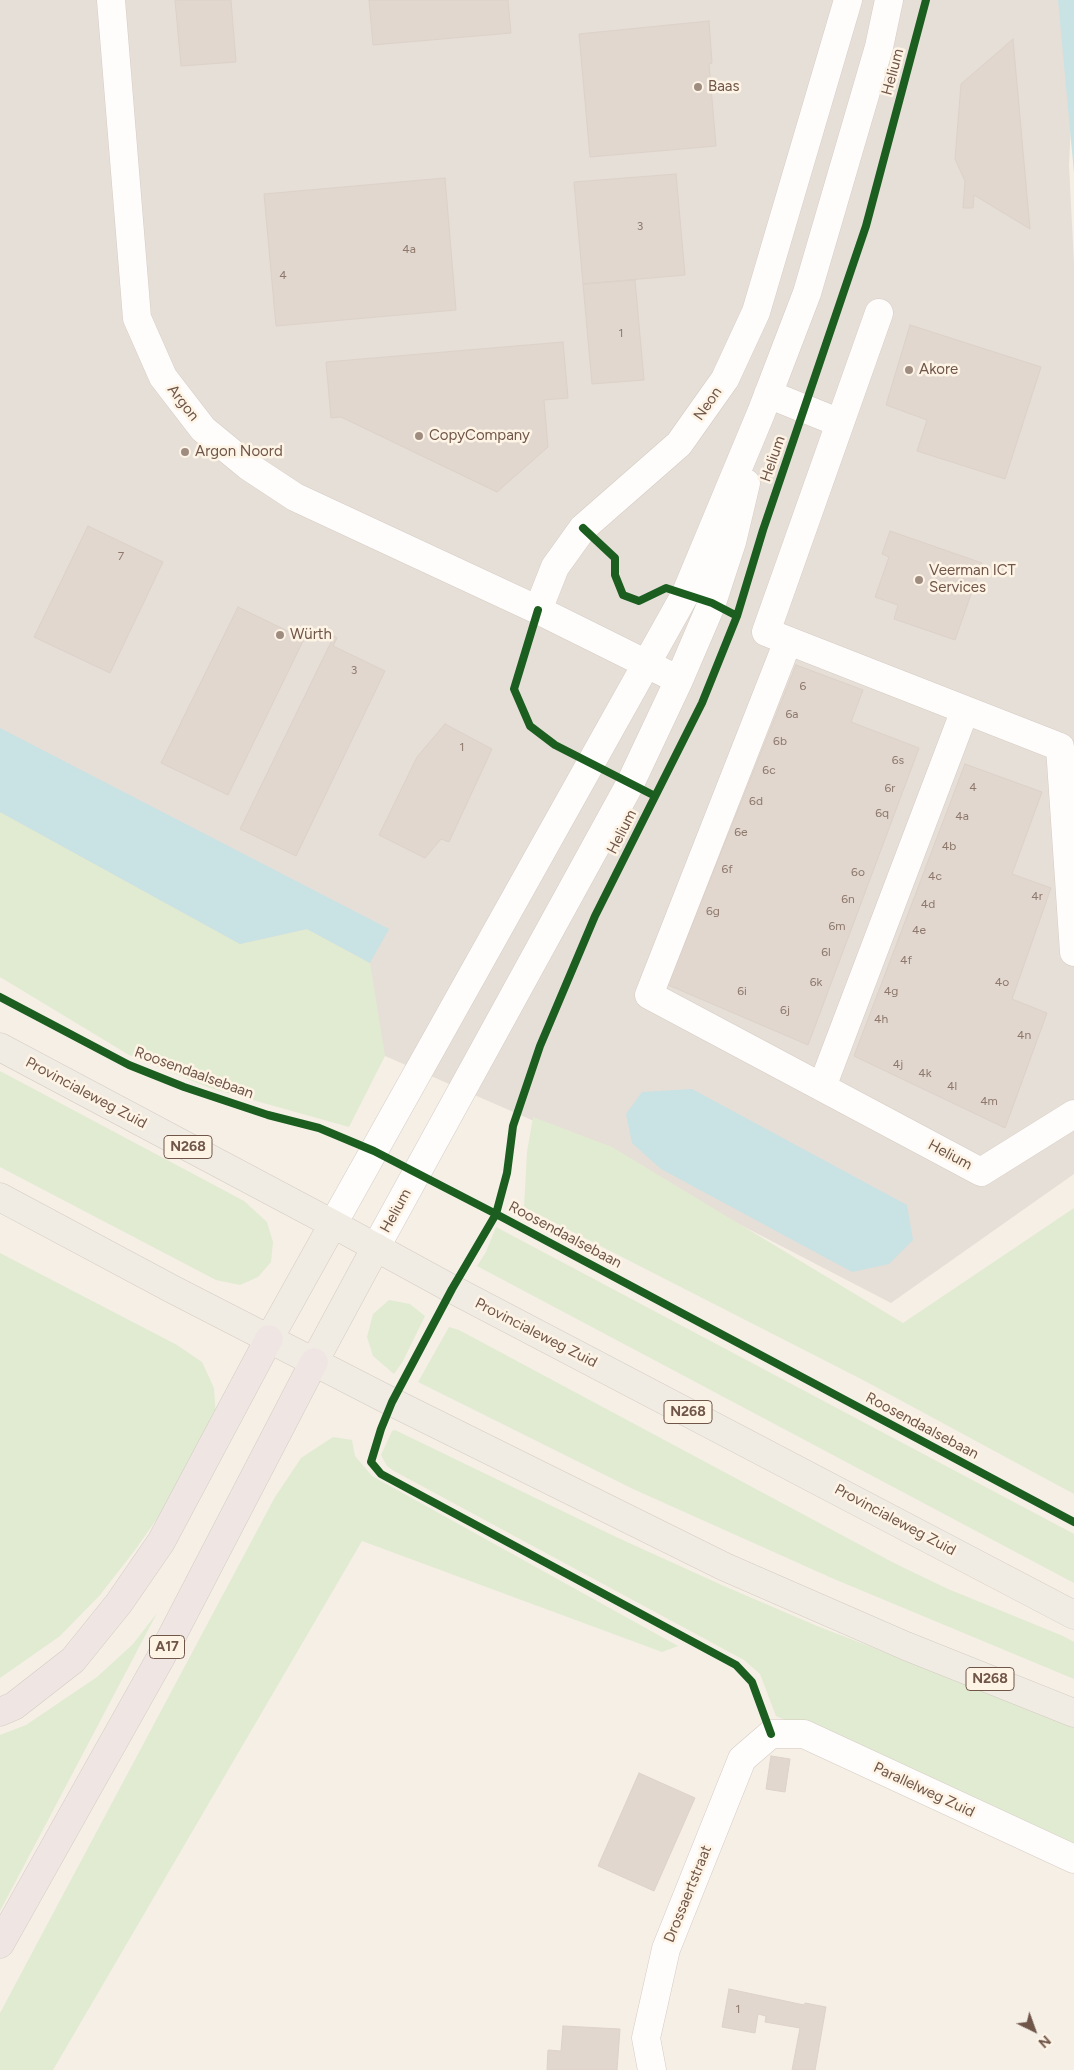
<!DOCTYPE html>
<html>
<head>
<meta charset="utf-8">
<style>
  body { margin:0 }
  #map { position:relative; width:1074px; height:2070px; overflow:hidden; background:#f5efe6; font-family:Figtree,sans-serif }
  canvas { display:block }
  .north { position:absolute; left:1009px; top:2005px; width:50px; height:50px; -webkit-text-stroke:4px #fef4e6; paint-order:stroke; rotate:138deg; font-size:14px; font-weight:700; line-height:20px; text-align:center; color:#705649 }
  .north::after { content:''; display:block; margin:auto; width:18px; height:22px; background:#705649; clip-path:polygon(50% 0,100% 100%,50% 72%,0 100%) }
</style>
</head>
<body>
<div id="map">
<canvas width="1074" height="2070"></canvas>
<div class="north">N</div>
</div>
<script>
const g = document.querySelector('canvas').getContext('2d');
g.lineJoin = 'round';
function fillPath(path, color) { g.fillStyle = color; g.fill(path, 'evenodd'); }
const toPath = rows => new Path2D(rows.map(r => 'M' + r).join(''));
function stroke(path, color, width, dash) { g.strokeStyle = color; g.lineWidth = width; g.lineCap = dash ? 'butt' : 'round'; g.setLineDash(dash || []); g.stroke(path); }
function drawText(font, color, halo, rows, align = 'center') {
  g.font = font + ' Figtree,sans-serif'; g.lineWidth = 5; g.setLineDash([]); g.textBaseline = 'middle'; g.strokeStyle = halo; g.fillStyle = color; for (const [text, x, y, turn = 0] of rows) {
    g.save(); g.translate(x, y); g.rotate((+turn || 0) * Math.PI / 180); g.textAlign = isNaN(turn) ? turn : align; if (halo) g.strokeText(text, 0, 0); g.fillText(text, 0, 0); g.restore();
  }
}
const industrial = toPath([
  [0,0,1074,0,1074,62,1069,165,1074,264,1074,1174,891,1303,573,1138,0,888]
]);
const green = toPath([
  [0,812,240,944,307,929,370,963,385,1056,349,1127,210,1088,129,1055,0,977],
  [0,1071,244,1201,267,1222,273,1242,271,1262,258,1277,240,1285,216,1280,0,1167],
  [533,1117,612,1147,903,1323,1074,1208,1074,1494,863,1380,524,1207,527,1152],
  [496,1227,1074,1534,1074,1583,477,1266,486,1252],
  [0,1253,177,1345,202,1362,214,1388,216,1417,182,1483,135,1550,100,1595,60,1636,0,1678],
  [389,1300,410,1304,425,1316,403,1361,394,1374,373,1356,367,1337,373,1314],
  [449,1327,459,1330,894,1563,948,1589,1063,1636,1074,1642,1074,1679,834,1579,633,1489,418,1382],
  [395,1430,616,1537,724,1586,817,1626,1074,1725,1074,1850,776,1716,760,1674,744,1660,394,1471,387,1466,381,1455,392,1431],
  [333,1437,352,1440,355,1456,372,1476,678,1646,662,1652,362,1541,53,2070,0,2070,0,2013,275,1497,301,1458],
  [157,1613,8,1896,0,1911,0,1735,26,1725,97,1677,133,1644]
]);
const water = toPath([
  [1058,0,1074,0,1074,173],
  [0,728,389,929,370,963,307,929,240,944,0,812],
  [692,1089,907,1205,913,1240,889,1264,852,1272,661,1169,632,1143,626,1114,642,1092]
]);
const building = toPath([
  [175,0,231,0,236,62,181,66,175,0],
  [369,0,508,0,511,33,373,45,369,0],
  [709,21,712,63,709,64,716,146,590,157,579,34,709,21],
  [1013,39,1030,229,974,195,973,208,963,208,965,181,955,159,961,84,1013,39],
  [676,174,685,275,583,284,574,182,676,174],
  [445,178,456,310,276,326,264,194,445,178],
  [635,280,644,380,592,384,583,284,635,280],
  [910,325,1041,367,1005,479,917,451,927,420,886,405,910,325],
  [563,342,568,398,544,400,548,447,497,492,341,417,331,418,326,362,563,342],
  [88,526,163,562,110,673,34,637,88,526],
  [890,531,982,563,955,640,894,619,898,605,875,597,889,557,882,554,890,531],
  [238,607,304,639,228,795,161,763,238,607],
  [334,636,337,638,333,646,385,671,296,856,240,829,334,636],
  [796,665,863,690,851,722,919,748,808,1045,668,985,796,665],
  [445,724,492,749,449,842,441,839,425,858,379,835,417,757,445,724],
  [965,764,1042,792,1012,874,1051,888,1012,999,1047,1013,1005,1128,854,1056,965,764],
  [771,1756,790,1759,785,1792,766,1789,771,1756],
  [639,1773,695,1798,654,1891,598,1866,639,1773],
  [729,1989,804,2005,805,2003,826,2007,815,2070,792,2070,800,2028,765,2022,766,2016,758,2014,755,2033,722,2027,729,1989],
  [563,2026,620,2029,617,2070,547,2070,548,2050,561,2051,563,2026]
]);
const minor = toPath([
  [111,0,137,318,163,377,203,429,248,466,295,497,538,610,679,680],
  [879,313,766,632,1060,747,1074,952],
  [768,394,840,423],
  [538,610,555,567,583,528,679,444,725,379,756,312,848,0],
  [788,641,649,995,981,1172,1074,1114],
  [822,1087,965,710],
  [333,1224,686,593,761,413,807,293,879,47,889,0],
  [376,1247,630,784,679,680,712,603,732,542,746,483],
  [652,2070,646,2038,666,1949,742,1759,771,1734,804,1734,1074,1859]
]);
const major = toPath([
  [0,1047,333,1224,452,1289,1074,1615],
  [0,1197,172,1289,392,1402,725,1567,906,1646,1074,1713],
  [269,1339,333,1224],
  [314,1362,376,1247]
]);
const highway = toPath([
  [0,1712,14,1706,73,1660,119,1603,161,1542,269,1339],
  [0,1944,160,1659,314,1362]
]);
const cycleway = toPath([
  [583,528,615,558,615,575,623,595,639,601,666,588,712,603,737,616],
  [538,610,514,689,530,726,555,745,655,796],
  [0,997,129,1065,184,1087,268,1115,319,1128,374,1151,496,1214,1074,1522],
  [771,1734,752,1682,736,1665,381,1474,371,1462,381,1429,392,1402,452,1289,496,1214,507,1173,513,1126,540,1046,595,916,702,703,737,616,763,530,866,226,926,0]
]);
const markers = [
  [698,87,5,"#9f8c80"],
  [909,370,5,"#9f8c80"],
  [419,436,5,"#9f8c80"],
  [185,452,5,"#9f8c80"],
  [919,580,5,"#9f8c80"],
  [280,635,5,"#9f8c80"]
];
const numberNames = [
  ["3",640,226],
  ["4a",409,249],
  ["4",283,275],
  ["1",621,333],
  ["7",121,556],
  ["3",354,670],
  ["6",803,686],
  ["6a",792,714],
  ["6b",780,741],
  ["1",462,747],
  ["6s",898,760],
  ["6c",769,770],
  ["4",973,787],
  ["6r",890,788],
  ["6d",756,801],
  ["6q",882,813],
  ["4a",962,816],
  ["6e",741,832],
  ["4b",949,846],
  ["6f",727,869],
  ["6o",858,872],
  ["4c",935,876],
  ["4r",1037,896],
  ["6n",848,899],
  ["4d",928,904],
  ["6g",713,911],
  ["6m",837,926],
  ["4e",919,930],
  ["6l",826,952],
  ["4f",906,960],
  ["6k",816,982],
  ["4o",1002,982],
  ["6i",742,991],
  ["4g",891,991],
  ["6j",785,1010],
  ["4h",881,1019],
  ["4n",1024,1035],
  ["4j",898,1064],
  ["4k",925,1073],
  ["4l",952,1086],
  ["4m",989,1101],
  ["1",738,2009]
];
const shields = [
  [188,1147,48],
  [688,1412,48],
  [167,1647,35],
  [990,1679,48]
];
const shieldNames = [
  ["N268",188,1147],
  ["N268",688,1412],
  ["A17",167,1647],
  ["N268",990,1679]
];
const streetNames = [
  ["Helium",893,72,-75],
  ["Argon",183,403,52],
  ["Neon",708,404,-55],
  ["Helium",773,459,-71],
  ["Helium",622,832,-63],
  ["Roosendaalsebaan",194,1073,20],
  ["Provincialeweg Zuid",86,1093,28],
  ["Helium",950,1155,28],
  ["Helium",396,1211,-61],
  ["Roosendaalsebaan",565,1235,28],
  ["Provincialeweg Zuid",536,1333,27],
  ["Roosendaalsebaan",922,1426,28],
  ["Provincialeweg Zuid",895,1520,28],
  ["Parallelweg Zuid",924,1790,25],
  ["Drossaertstraat",688,1894,-68]
];
const poiNames = [
  ["Baas",708,87],
  ["Akore",919,370],
  ["CopyCompany",429,436],
  ["Argon Noord",195,452],
  ["Veerman ICT",929,571],
  ["Services",929,588],
  ["Würth",290,635]
];
fillPath(industrial, '#e6dfd7');
fillPath(green, '#e1ebd1');
fillPath(water, '#c9e2e4');
fillPath(building, '#e1d7ce');
stroke(building, '#ddd2c9', 1);
stroke(minor, '#d6ccc4', 29);
stroke(major, '#d3cbc4', 29);
stroke(highway, '#d3cbc4', 29);
stroke(minor, '#fefdfb', 28);
stroke(major, '#f1ece3', 28);
stroke(highway, '#efe6e3', 28);
stroke(cycleway, '#1b5e20', 8);
for (const [x, y, r, color] of markers) { const dot = new Path2D(); dot.arc(x, y, r, 0, 2 * Math.PI); g.fillStyle = color; g.fill(dot); stroke(dot, '#fef4e6', 2); }
drawText('12px', '#8e786c', null, numberNames);
for (const [x, y, w] of shields) { const box = new Path2D(); box.roundRect(x - w / 2, y - 11.5, w, 23, 4); g.fillStyle = '#fef4e6'; g.fill(box); stroke(box, '#705649', 1); }
drawText('bold 14px', '#705649', null, shieldNames);
drawText('15px', '#705649', '#fef4e6', streetNames);
drawText('15px', '#705649', '#fef4e6', poiNames, 'left');
</script>
</body>
</html>
